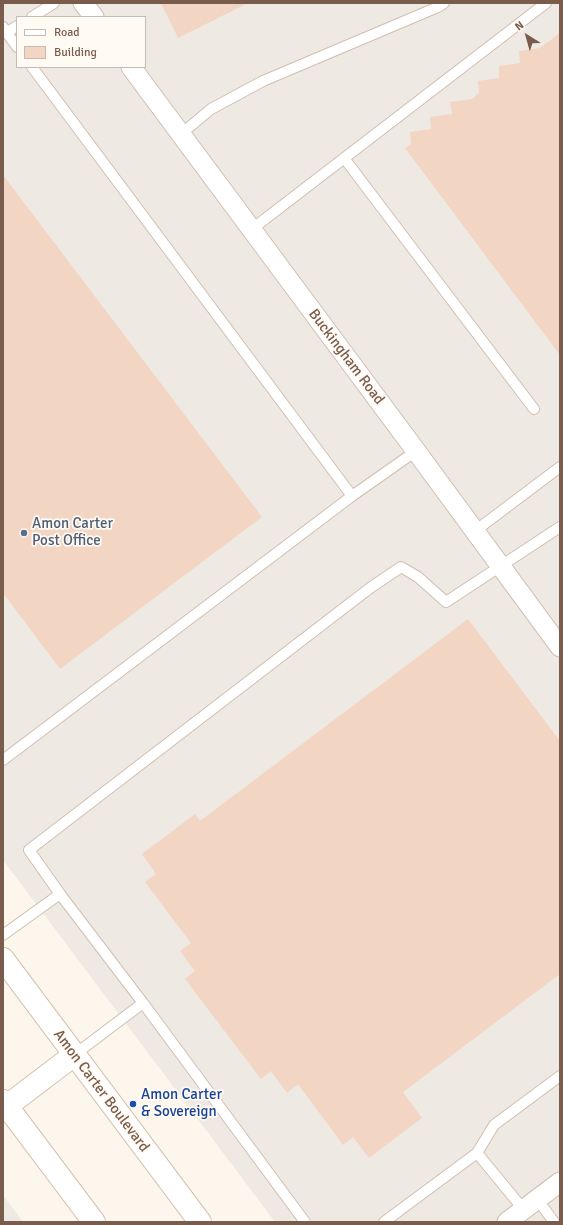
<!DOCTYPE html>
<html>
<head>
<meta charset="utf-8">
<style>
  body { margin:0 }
  #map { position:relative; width:563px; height:1225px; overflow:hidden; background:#fdf6ec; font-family:Signika,sans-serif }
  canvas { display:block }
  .frame { position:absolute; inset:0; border:4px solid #7a5c4d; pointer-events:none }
  .legend { position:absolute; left:16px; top:16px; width:130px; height:52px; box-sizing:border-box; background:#fffaf3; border:1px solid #cabbb1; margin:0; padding:5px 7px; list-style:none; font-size:12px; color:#7a5c4d }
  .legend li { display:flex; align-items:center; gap:8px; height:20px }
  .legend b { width:20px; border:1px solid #cabbb1 }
  .north { position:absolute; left:507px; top:16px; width:40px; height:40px; -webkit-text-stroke:3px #fffaf3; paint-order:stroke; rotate:323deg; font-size:11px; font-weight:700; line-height:16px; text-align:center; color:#7a5c4d }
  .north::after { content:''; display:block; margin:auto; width:14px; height:18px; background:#7a5c4d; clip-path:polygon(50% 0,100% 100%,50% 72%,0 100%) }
</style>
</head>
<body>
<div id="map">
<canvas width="563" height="1225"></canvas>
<div class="frame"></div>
<ul class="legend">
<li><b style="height:5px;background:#fff"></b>Road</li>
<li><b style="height:11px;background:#f3d5c3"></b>Building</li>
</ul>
<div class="north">N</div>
</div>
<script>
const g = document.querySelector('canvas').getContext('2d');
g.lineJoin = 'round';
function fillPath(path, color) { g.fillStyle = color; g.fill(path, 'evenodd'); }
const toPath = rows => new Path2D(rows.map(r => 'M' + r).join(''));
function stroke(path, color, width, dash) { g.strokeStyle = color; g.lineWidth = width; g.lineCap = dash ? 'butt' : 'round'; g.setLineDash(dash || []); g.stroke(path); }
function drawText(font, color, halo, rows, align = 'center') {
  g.font = font + ' Signika,sans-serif'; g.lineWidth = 3.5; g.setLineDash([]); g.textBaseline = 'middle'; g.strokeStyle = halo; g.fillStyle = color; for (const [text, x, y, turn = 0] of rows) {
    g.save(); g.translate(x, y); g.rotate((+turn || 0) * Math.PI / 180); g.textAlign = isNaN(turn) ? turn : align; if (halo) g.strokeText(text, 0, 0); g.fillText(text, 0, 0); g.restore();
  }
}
const industrial = toPath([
  [3,3,560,3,560,1222,275,1222,3,860],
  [17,17,145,17,145,67,17,67],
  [3,1195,23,1222,3,1222]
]);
const building = toPath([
  [161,3,248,3,178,38],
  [560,33,560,355,405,148,411,144,410,132,431,129,430,117,452,114,450,102,472,99,479,93,478,81,499,78,499,66,520,63,519,51,540,48],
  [3,175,262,517,60,669,3,593],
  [468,619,560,741,560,974,403,1092,422,1118,369,1158,353,1137,343,1145,298,1084,287,1093,271,1071,261,1079,185,979,195,971,180,951,191,943,145,882,156,874,142,854,195,814,200,821]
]);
const lane = toPath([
  [32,17,54,3],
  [3,27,17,47],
  [6,33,17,26],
  [181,134,211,109,263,81,438,7,444,3],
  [344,158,534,409],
  [252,229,546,3],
  [352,496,416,451],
  [475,531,560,467],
  [3,760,352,496,32,67],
  [3,935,60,894],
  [143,1003,305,1222],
  [74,1055,143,1003,60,894,29,850,370,588,401,567,418,577,446,602,560,527],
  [477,1153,524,1210],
  [537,1199,554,1222],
  [384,1222,477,1153,494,1125,560,1076]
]);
const street = toPath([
  [83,3,94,17],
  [131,67,416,451,560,647],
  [507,1222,560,1182]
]);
const secondary = toPath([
  [3,959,200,1222],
  [3,1101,94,1222],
  [7,1106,74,1055]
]);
const markers = [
  [24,533,4,"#5c6f8a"],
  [133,1104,4,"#1a4fb4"]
];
const streetNames = [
  ["Buckingham Road",346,357,53],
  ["Amon Carter Boulevard",101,1091,53]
];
const serviceNames = [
  ["Amon Carter",32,524],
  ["Post Office",32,541]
];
const transitNames = [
  ["Amon Carter",141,1095],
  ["& Sovereign",141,1112]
];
fillPath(industrial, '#efe9e4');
fillPath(building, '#f3d5c3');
stroke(lane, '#d1beb0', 12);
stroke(street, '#d1beb0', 21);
stroke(secondary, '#d6c0b0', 24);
stroke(lane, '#fff', 10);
stroke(street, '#fff', 19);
stroke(secondary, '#fff', 22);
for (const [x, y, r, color] of markers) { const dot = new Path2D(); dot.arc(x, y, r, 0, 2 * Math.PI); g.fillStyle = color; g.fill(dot); stroke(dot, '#fffaf3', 1.5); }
drawText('15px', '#7a5c4d', '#fffaf3', streetNames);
drawText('15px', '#4e5e75', '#fffaf3', serviceNames, 'left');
drawText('15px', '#164399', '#fffaf3', transitNames, 'left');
</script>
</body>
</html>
